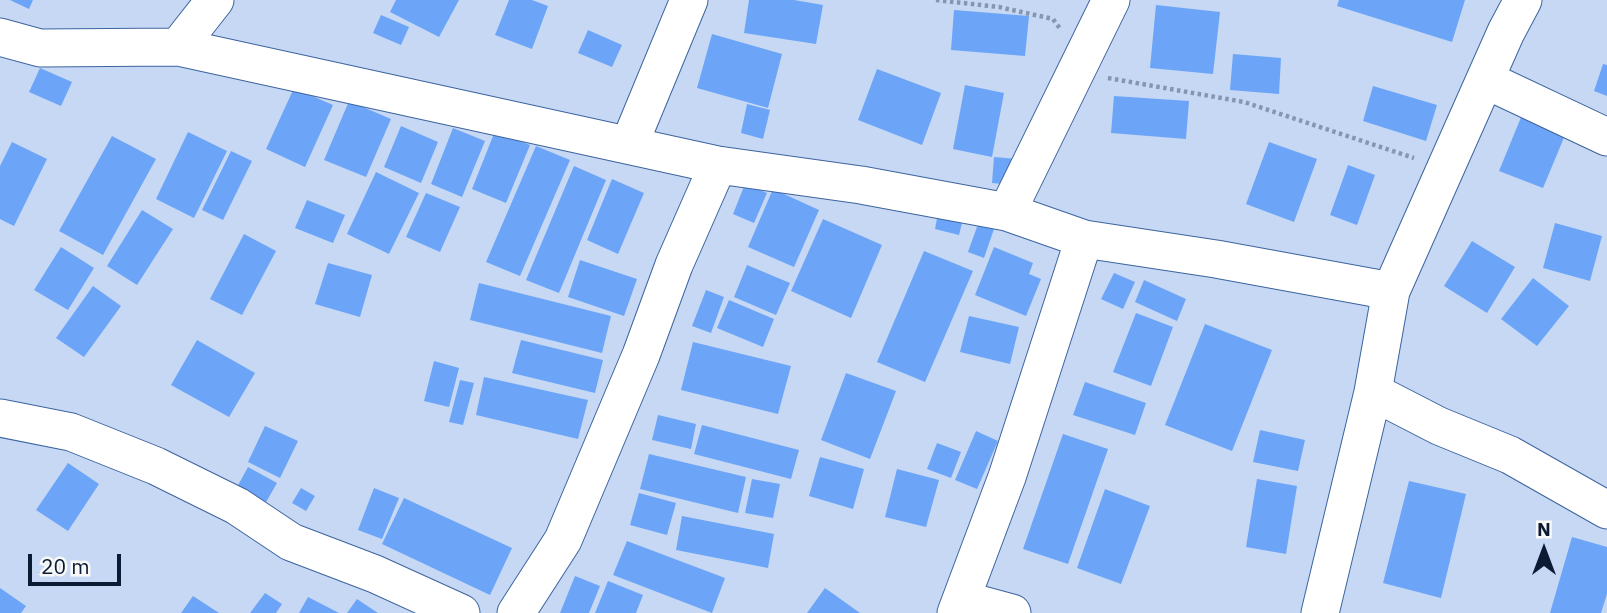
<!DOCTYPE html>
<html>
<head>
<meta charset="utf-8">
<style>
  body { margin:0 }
  #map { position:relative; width:1607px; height:613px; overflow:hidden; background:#c6d8f3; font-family:"IBM Plex Sans",sans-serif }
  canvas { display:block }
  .north { position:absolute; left:1509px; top:515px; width:70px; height:70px; -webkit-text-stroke:5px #f8f8f8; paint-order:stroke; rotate:0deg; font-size:19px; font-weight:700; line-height:28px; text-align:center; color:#0a1b33 }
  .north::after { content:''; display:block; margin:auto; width:24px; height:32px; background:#0a1b33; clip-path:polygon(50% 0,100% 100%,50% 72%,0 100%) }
  .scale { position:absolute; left:28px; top:554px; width:93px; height:32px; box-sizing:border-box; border:4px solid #0a1b33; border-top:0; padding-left:9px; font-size:21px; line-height:24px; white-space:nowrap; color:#0a1b33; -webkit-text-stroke:5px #f8f8f8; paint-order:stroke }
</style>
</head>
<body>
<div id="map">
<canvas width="1607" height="613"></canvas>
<div class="north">N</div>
<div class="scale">20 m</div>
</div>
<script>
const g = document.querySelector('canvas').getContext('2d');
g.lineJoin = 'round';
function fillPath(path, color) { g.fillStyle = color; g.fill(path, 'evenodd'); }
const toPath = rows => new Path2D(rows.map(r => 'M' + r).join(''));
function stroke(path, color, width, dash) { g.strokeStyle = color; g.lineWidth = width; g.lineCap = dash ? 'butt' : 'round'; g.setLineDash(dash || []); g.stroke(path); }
const building = toPath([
  [10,0,33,0,29,9],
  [396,0,459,0,439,37,390,12],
  [509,0,532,0,548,6,532,49,495,35],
  [749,0,794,0,823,5,816,44,744,33],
  [1339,0,1465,0,1452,42,1337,6],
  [1156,5,1220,12,1213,74,1150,68],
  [954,10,1029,16,1025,56,951,50],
  [381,15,409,27,401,45,373,33],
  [588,30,622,45,612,67,578,53],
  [712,34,782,54,768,108,697,88],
  [1233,54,1281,58,1279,94,1230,90],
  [1603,64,1607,65,1607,96,1594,91],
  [40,68,72,82,61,106,29,92],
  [877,69,941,93,922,145,858,120],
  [965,85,1004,93,992,157,953,149],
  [1373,86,1437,105,1426,141,1363,121],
  [294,88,333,105,305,167,266,149],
  [1114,96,1189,101,1186,139,1111,133],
  [349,101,391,119,366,177,324,160],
  [747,104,770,110,763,139,741,133],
  [1524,110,1568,128,1543,188,1499,171],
  [401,126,438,142,421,183,384,167],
  [453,128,485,141,462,197,431,184],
  [495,131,530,145,506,203,472,189],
  [188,132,227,151,194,218,156,199],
  [112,136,156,159,103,255,59,231],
  [12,142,47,159,14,226,0,219,0,166],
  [1269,142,1317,159,1294,222,1246,204],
  [536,146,570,160,520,276,486,262],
  [231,151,252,161,223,220,202,210],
  [994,157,1017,159,1014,185,992,183],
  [1348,165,1375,175,1357,225,1330,215],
  [574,166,606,180,559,293,526,280],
  [376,172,419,193,389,254,347,234],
  [612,179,644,193,618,254,587,240],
  [745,184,767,193,754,223,733,214],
  [773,189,819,210,794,267,748,247],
  [426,193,460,207,440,252,406,237],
  [307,200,345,215,333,243,295,228],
  [142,210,173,229,137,285,107,266],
  [938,213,963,219,959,235,935,229],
  [823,219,882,245,851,318,791,291],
  [1555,223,1602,236,1590,281,1543,268],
  [978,224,994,229,984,258,968,252],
  [244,234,276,251,242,315,210,299],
  [1472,241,1515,267,1487,313,1444,286],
  [61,247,94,268,68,310,34,290],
  [994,247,1033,263,1029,274,1041,279,1026,316,975,295],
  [924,251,973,271,925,382,877,362],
  [580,260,637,279,624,316,568,297],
  [328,263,372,275,360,317,315,304],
  [747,265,790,283,776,315,734,297],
  [1114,273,1135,282,1123,309,1101,299],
  [1533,278,1569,306,1537,346,1501,319],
  [1144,280,1186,299,1177,321,1135,302],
  [479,283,611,316,602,353,470,320],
  [93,286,121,306,84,357,56,338],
  [706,290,724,297,711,333,692,326],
  [729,300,774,319,763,347,717,328],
  [1136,313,1173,327,1151,386,1113,372],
  [969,316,1019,327,1010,364,960,352],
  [1205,324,1272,350,1232,451,1165,425],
  [197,340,255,373,229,417,171,385],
  [521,340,603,360,595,393,512,373],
  [693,342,791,366,778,414,681,390],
  [434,361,459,368,449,407,424,401],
  [846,373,896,391,870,459,821,440],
  [484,377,588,400,578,439,476,415],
  [460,380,474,383,463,425,449,422],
  [1085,382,1146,403,1135,435,1073,415],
  [658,415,696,424,691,449,652,440],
  [702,425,799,450,791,479,694,454],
  [265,426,298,441,280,478,248,462],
  [1260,430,1305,440,1298,471,1253,462],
  [976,431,998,441,977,489,955,480],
  [1063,434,1108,449,1068,564,1023,549],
  [937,443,961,452,951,478,927,469],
  [649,454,746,477,738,513,640,489],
  [820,457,864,469,853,509,809,496],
  [68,463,99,484,68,531,36,510],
  [248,467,277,483,265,504,236,489],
  [897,469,939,480,926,527,885,517],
  [752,479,780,484,773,518,745,513],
  [1257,479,1297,486,1286,554,1246,547],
  [1409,481,1466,494,1441,598,1383,583],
  [301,488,315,496,306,511,292,503],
  [374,488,399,498,382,539,358,530],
  [1105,489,1150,506,1121,584,1077,568],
  [639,493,676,503,667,535,630,525],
  [404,498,512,548,490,595,382,544],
  [682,516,774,534,768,568,676,550],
  [1572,537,1607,547,1607,594,1601,613,1550,613],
  [627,541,725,578,712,613,613,575],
  [575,576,600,586,589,613,560,613],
  [608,581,643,595,636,613,595,613],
  [0,588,26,606,21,613,0,613],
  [825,588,860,613,807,613],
  [265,593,282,604,276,613,250,613],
  [193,596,219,613,181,613],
  [308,597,339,613,299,613],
  [357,599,378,613,347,613]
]);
const path = toPath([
  [936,0,999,7,1053,19,1061,30],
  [1108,78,1244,102,1414,158]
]);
const minor = toPath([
  [0,37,40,48,178,47,718,165,861,185,1007,212,1084,239,1216,259,1391,291],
  [178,47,215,0],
  [1486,80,1607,137],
  [629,145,689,0],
  [1007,212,1111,0],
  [1373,392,1439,426,1510,455,1607,510],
  [0,418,71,432,156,466,237,506,291,542,375,574,461,613],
  [964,600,1012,613],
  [516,613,563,540,641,355,674,265,718,165],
  [956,613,1007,477,1084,239],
  [1320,613,1373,392,1391,291,1506,32,1523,0]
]);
fillPath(building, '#6ca5f7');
stroke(minor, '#3c649f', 39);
stroke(path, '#8496b0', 4.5, [3.5, 3.5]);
stroke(minor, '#fff', 37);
</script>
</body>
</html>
